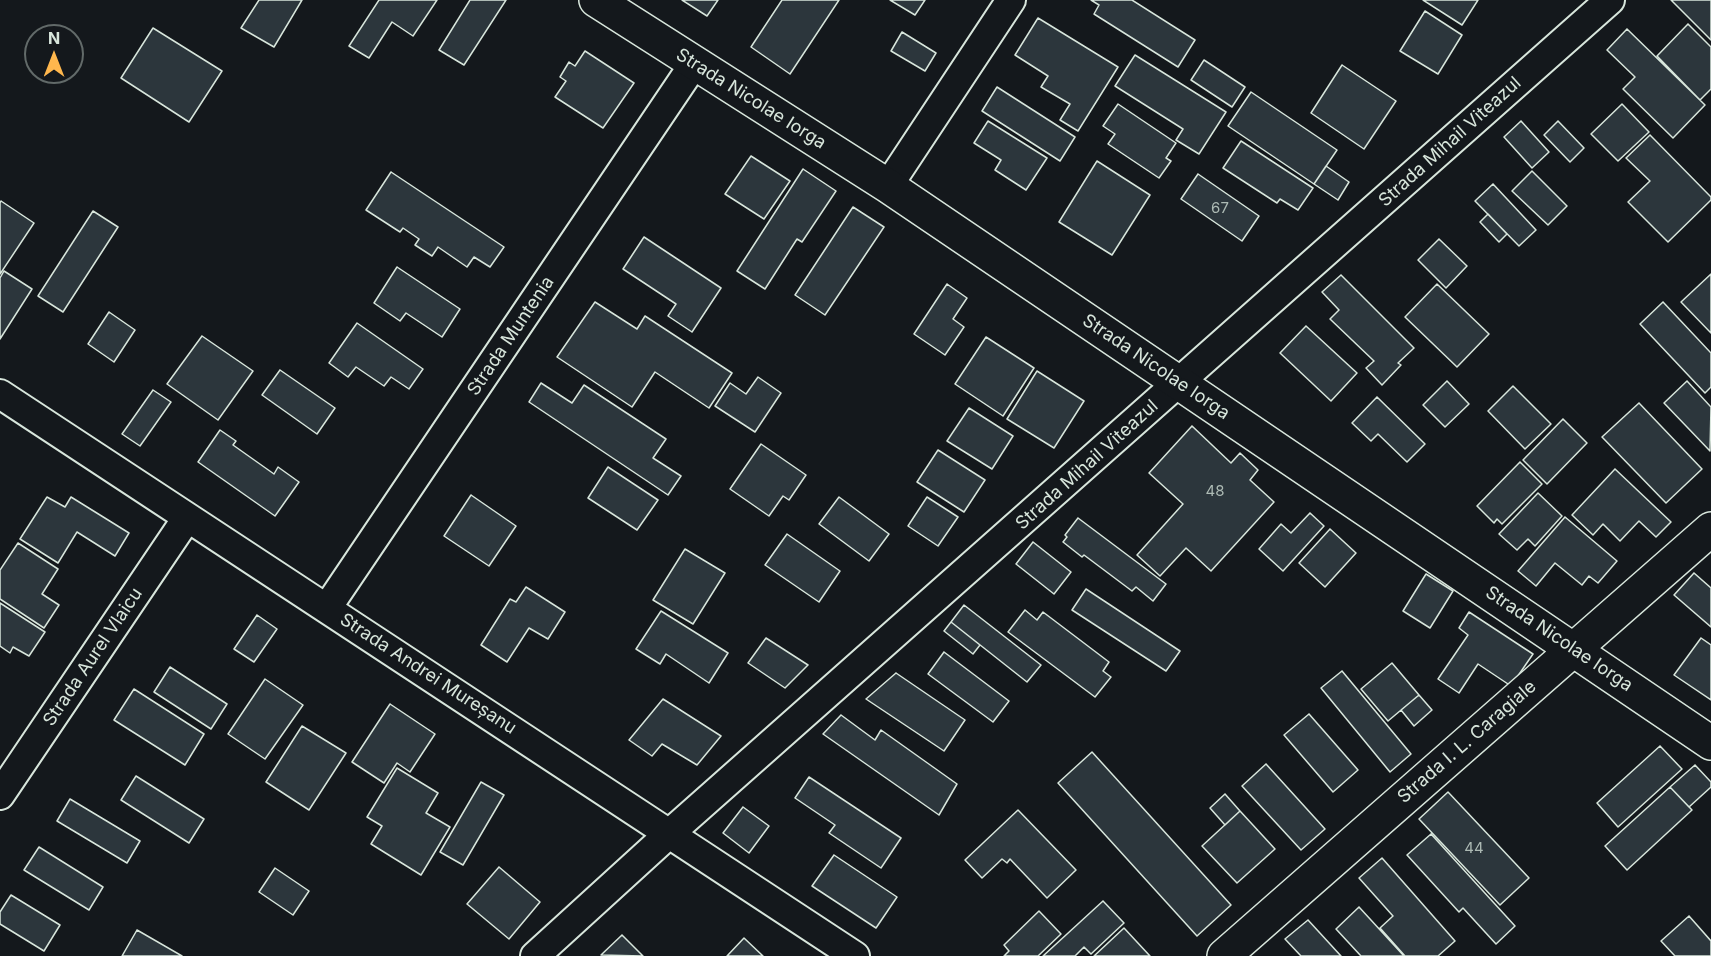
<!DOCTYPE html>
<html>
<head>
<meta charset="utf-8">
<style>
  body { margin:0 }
  #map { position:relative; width:1711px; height:956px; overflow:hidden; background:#14181c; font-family:Inter,sans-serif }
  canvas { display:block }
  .north { position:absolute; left:24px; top:24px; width:60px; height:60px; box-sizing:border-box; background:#14181c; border:2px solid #626a69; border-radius:50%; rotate:0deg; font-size:16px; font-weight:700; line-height:24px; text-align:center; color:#d8e6dc }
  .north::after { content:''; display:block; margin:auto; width:21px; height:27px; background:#ffb74d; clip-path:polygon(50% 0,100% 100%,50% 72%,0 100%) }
</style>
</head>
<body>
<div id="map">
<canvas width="1711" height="956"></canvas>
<div class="north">N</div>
</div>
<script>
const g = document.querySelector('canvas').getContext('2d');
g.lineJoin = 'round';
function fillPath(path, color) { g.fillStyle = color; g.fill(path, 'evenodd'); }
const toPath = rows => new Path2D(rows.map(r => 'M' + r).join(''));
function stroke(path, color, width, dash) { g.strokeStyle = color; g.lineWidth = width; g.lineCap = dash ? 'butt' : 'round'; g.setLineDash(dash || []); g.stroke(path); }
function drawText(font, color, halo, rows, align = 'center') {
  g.font = font + ' Inter,sans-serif'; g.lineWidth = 4.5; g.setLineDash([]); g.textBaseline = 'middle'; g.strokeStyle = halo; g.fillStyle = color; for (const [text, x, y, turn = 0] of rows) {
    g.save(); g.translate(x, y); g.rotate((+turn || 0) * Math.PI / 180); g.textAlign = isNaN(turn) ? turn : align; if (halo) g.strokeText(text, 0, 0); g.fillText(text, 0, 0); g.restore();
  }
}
const building = toPath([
  [259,0,302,0,274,47,241,28,259,0],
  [379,0,437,0,413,36,392,22,369,58,349,46,379,0],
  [470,0,506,0,464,65,439,50,470,0],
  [682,0,718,0,707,16,682,0],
  [782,0,839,0,790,74,751,47,782,0],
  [890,0,925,0,915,15,890,0],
  [1091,0,1132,0,1195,40,1178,67,1094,14,1099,5,1091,0],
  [1423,0,1478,0,1462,25,1423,0],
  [1671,0,1711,0,1711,40,1671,0],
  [1425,11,1462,35,1438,74,1400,51,1425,11],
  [1038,18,1118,67,1078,131,1060,120,1070,104,1041,87,1048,76,1015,55,1038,18],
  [1688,24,1711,47,1711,89,1700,100,1657,56,1688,24],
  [153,28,222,71,189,122,121,78,153,28],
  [1627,29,1705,105,1673,138,1623,89,1635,77,1607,50,1627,29],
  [902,32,936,53,925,71,891,51,902,32],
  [585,51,634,83,603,128,555,97,566,81,560,77,569,62,575,66,585,51],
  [1135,55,1226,112,1199,154,1176,140,1183,129,1115,86,1135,55],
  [1204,60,1245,87,1232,107,1191,80,1204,60],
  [1342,65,1396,101,1364,149,1311,113,1342,65],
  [997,87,1075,137,1060,161,982,111,997,87],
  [1251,92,1337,150,1314,184,1228,126,1251,92],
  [1118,104,1176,143,1166,158,1171,161,1159,178,1108,144,1115,134,1103,126,1118,104],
  [1622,104,1649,132,1618,161,1591,134,1622,104],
  [988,121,1047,158,1026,190,995,170,1001,160,974,143,988,121],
  [1521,121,1549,152,1532,168,1504,137,1521,121],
  [1558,121,1584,148,1570,162,1544,135,1558,121],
  [1650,135,1711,197,1711,200,1668,242,1628,202,1650,181,1626,158,1650,135],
  [1241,141,1313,188,1298,210,1280,199,1277,203,1223,168,1241,141],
  [751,156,790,181,764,219,725,194,751,156],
  [1097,161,1150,195,1112,255,1059,222,1097,161],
  [1326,166,1349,182,1338,200,1314,184,1326,166],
  [803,169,836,191,802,242,797,239,765,289,737,271,803,169],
  [1532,171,1567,206,1548,225,1512,191,1532,171],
  [391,172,504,247,490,267,474,257,467,267,438,247,432,256,415,245,419,239,403,228,400,232,366,210,391,172],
  [1198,174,1259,216,1242,241,1181,199,1198,174],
  [1493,184,1536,230,1519,246,1475,201,1493,184],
  [1,201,34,223,0,274,0,203,1,201],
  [853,207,884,227,825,315,795,295,853,207],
  [93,211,118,227,63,312,38,296,93,211],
  [1488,214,1507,234,1499,242,1480,222,1488,214],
  [644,237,721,288,692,332,668,316,676,304,623,269,644,237],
  [1439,239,1467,266,1446,288,1418,260,1439,239],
  [397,267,460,309,442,337,406,313,400,321,374,303,397,267],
  [4,271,32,289,0,339,0,278,4,271],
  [1711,274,1711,333,1681,302,1711,274],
  [1341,275,1414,348,1398,363,1401,365,1382,385,1366,368,1374,361,1330,319,1339,310,1322,292,1341,275],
  [947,284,967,298,953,319,964,327,945,355,914,334,947,284],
  [1437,284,1489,334,1457,367,1405,317,1437,284],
  [595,302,637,329,645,316,732,373,709,408,655,372,632,407,557,357,595,302],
  [1663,302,1711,353,1711,387,1705,393,1640,324,1663,302],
  [109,312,135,330,114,362,88,344,109,312],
  [357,323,423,369,409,389,391,377,384,386,356,367,348,377,329,363,357,323],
  [1306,326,1357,373,1331,401,1280,353,1306,326],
  [202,336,253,371,218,420,167,384,202,336],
  [986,337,1034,368,1003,416,955,384,986,337],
  [280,370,335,408,317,434,262,395,280,370],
  [1037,371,1084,401,1054,448,1007,419,1037,371],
  [758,377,781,393,755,432,715,406,730,383,746,394,758,377],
  [1447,381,1469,404,1445,427,1423,405,1447,381],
  [1687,381,1711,407,1710,451,1664,403,1687,381],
  [541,383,572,403,584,385,666,439,653,458,681,476,668,495,529,402,541,383],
  [1513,386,1551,424,1525,449,1488,411,1513,386],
  [153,390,171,402,140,446,122,434,153,390],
  [1377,397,1425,444,1407,462,1378,434,1371,441,1352,423,1377,397],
  [1639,403,1702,469,1666,503,1602,437,1639,403],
  [969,408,1013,436,992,469,947,441,969,408],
  [1563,419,1587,443,1547,484,1523,460,1563,419],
  [1192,426,1231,463,1240,453,1258,470,1250,480,1274,502,1211,571,1186,548,1160,576,1137,555,1183,504,1149,473,1192,426],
  [220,430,236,441,233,445,274,474,278,467,299,482,275,516,198,462,220,430],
  [761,444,806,475,789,500,783,496,769,516,730,489,761,444],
  [938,450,985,480,964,512,917,482,938,450],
  [1520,462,1542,484,1502,524,1497,519,1494,523,1477,506,1520,462],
  [608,467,658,500,637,530,588,498,608,467],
  [1615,469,1671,522,1656,537,1639,521,1620,541,1603,524,1593,535,1572,515,1615,469],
  [1538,493,1562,516,1535,546,1528,539,1517,550,1499,534,1538,493],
  [471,495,516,526,489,566,444,536,471,495],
  [47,497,65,507,71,497,129,533,115,556,77,532,58,563,20,539,47,497],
  [839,497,889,534,869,561,819,524,839,497],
  [927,497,958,517,938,546,908,526,927,497],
  [1310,513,1324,526,1283,571,1259,549,1281,524,1291,533,1310,513],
  [1565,517,1617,561,1598,583,1589,576,1582,585,1555,563,1536,586,1518,571,1565,517],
  [1078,518,1166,584,1153,601,1136,587,1132,591,1084,555,1082,557,1063,542,1067,537,1065,535,1078,518],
  [1330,529,1356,553,1325,587,1299,563,1330,529],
  [787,534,840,571,819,602,765,565,787,534],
  [1033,542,1071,572,1054,594,1016,564,1033,542],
  [18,543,58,569,42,594,59,605,44,628,0,599,0,570,18,543],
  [685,549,725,573,693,624,653,600,685,549],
  [1694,573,1711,588,1711,627,1674,595,1694,573],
  [1426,574,1453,591,1430,628,1403,611,1426,574],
  [526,587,565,612,548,639,529,628,507,662,481,645,510,599,516,602,526,587],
  [1086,589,1180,651,1166,671,1072,610,1086,589],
  [0,603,45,632,29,656,13,647,10,653,0,646,0,603],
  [964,605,1041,665,1027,682,951,622,964,605],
  [1025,610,1037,620,1043,612,1109,662,1103,671,1111,677,1095,697,1008,632,1025,610],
  [661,611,728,653,709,683,666,654,660,664,636,649,661,611],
  [1469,612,1533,654,1511,686,1478,664,1459,693,1438,679,1468,635,1459,628,1469,612],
  [257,615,277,629,254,662,234,649,257,615],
  [951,622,980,645,973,654,944,631,951,622],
  [766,638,808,665,785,688,748,663,766,638],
  [1701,638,1711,645,1711,700,1674,675,1701,638],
  [944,652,1009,701,993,722,928,674,944,652],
  [1392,663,1419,695,1388,721,1361,689,1392,663],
  [170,667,227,704,211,729,154,692,170,667],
  [1342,671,1411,754,1390,772,1321,688,1342,671],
  [896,673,965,720,944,751,866,699,896,673],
  [265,679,303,705,265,759,228,734,265,679],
  [134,689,204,734,185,765,114,720,134,689],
  [1419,695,1432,710,1414,726,1401,710,1419,695],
  [663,699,721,736,697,765,662,744,652,756,629,740,663,699],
  [390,704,435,734,410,772,397,763,384,783,352,762,390,704],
  [1309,714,1358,770,1333,792,1284,735,1309,714],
  [841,715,875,740,881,730,957,784,939,815,823,734,841,715],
  [302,726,346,753,309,810,266,782,302,726],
  [1660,746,1682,769,1618,827,1597,803,1660,746],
  [1092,752,1231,905,1197,936,1058,783,1092,752],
  [1266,764,1325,829,1301,850,1242,786,1266,764],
  [1695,765,1711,782,1711,787,1689,807,1670,787,1695,765],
  [397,768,438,793,426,813,450,827,421,875,371,844,382,826,367,817,397,768],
  [136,776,204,819,189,843,121,800,136,776],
  [809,777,901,838,881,868,829,833,835,825,795,798,809,777],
  [481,782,504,795,463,865,440,852,481,782],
  [1670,787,1692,810,1627,870,1605,846,1670,787],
  [1448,792,1529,878,1500,905,1419,819,1448,792],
  [1225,794,1240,811,1225,825,1210,808,1225,794],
  [70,799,140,841,127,863,57,821,70,799],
  [743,807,769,826,749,853,723,833,743,807],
  [1018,810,1076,870,1047,898,1010,859,1007,863,1002,859,982,878,965,860,1018,810],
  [1240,811,1275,849,1237,883,1202,846,1240,811],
  [1431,834,1515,926,1496,944,1463,908,1459,912,1407,855,1431,834],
  [39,847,103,887,89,910,24,870,39,847],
  [834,855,897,897,876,928,812,886,834,855],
  [1382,858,1455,941,1438,956,1405,956,1380,928,1393,916,1359,878,1382,858],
  [499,867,540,902,509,939,467,904,499,867],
  [275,868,309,891,293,915,259,892,275,868],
  [11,895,60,925,44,951,0,924,0,912,11,895],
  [1103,901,1124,923,1091,954,1084,947,1075,956,1043,956,1103,901],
  [1359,907,1404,956,1361,956,1336,929,1359,907],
  [1039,911,1061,934,1038,956,1004,956,1009,951,1004,945,1039,911],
  [1689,916,1711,941,1711,956,1675,956,1661,941,1689,916],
  [1308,920,1341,956,1301,956,1285,939,1308,920],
  [1124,928,1150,956,1094,956,1124,928],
  [137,930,182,956,122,956,137,930],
  [622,935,643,956,601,955,622,935],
  [744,938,763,956,727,956,744,938]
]);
const street = toPath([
  [888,186,1011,0],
  [0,394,855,956],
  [327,608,694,64],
  [0,795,187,518],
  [535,956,670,833,1610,0]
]);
const secondary = toPath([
  [596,0,888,186,1711,743],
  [1224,956,1711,529]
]);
const numberNames = [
  ["67",1220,208],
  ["48",1215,491],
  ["44",1474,848]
];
const streetNames = [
  ["Strada Nicolae Iorga",751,99,32],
  ["Strada Mihail Viteazul",1450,142,-42],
  ["Strada Muntenia",511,336,-56],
  ["Strada Nicolae Iorga",1156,367,34],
  ["Strada Mihail Viteazul",1087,465,-42],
  ["Strada Nicolae Iorga",1559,639,34],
  ["Strada Aurel Vlaicu",93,657,-56],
  ["Strada Andrei Mureșanu",428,674,33],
  ["Strada I. L. Caragiale",1467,742,-41]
];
fillPath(building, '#2c363c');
stroke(building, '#d8e6dc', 1.5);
stroke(street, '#d8e6dc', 32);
stroke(secondary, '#d8e6dc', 36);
stroke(street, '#14181c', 28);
stroke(secondary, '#14181c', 33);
drawText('15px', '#adbab4', null, numberNames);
drawText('18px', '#d8e6dc', '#14181c', streetNames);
</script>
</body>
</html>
